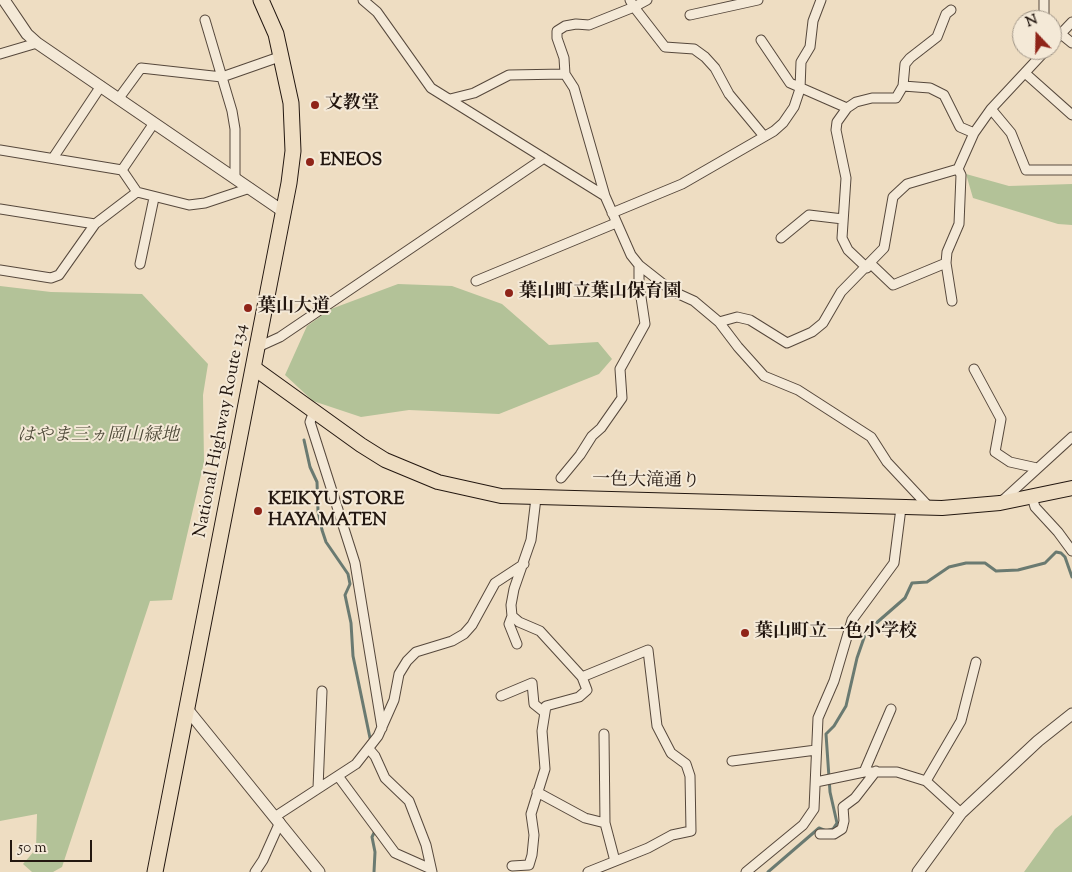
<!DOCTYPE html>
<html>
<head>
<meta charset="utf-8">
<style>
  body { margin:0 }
  #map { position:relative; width:1072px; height:872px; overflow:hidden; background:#eeddc2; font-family:"Sorts Mill Goudy",serif }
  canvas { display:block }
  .north { position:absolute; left:1012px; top:10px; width:50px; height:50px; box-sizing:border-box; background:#f4e9d7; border:1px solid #a09587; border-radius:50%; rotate:339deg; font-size:14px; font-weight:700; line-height:20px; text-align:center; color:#231710 }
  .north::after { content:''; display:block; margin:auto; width:18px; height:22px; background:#8f2418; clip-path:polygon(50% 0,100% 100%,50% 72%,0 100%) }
  .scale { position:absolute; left:10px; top:840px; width:82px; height:22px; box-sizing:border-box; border:2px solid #231710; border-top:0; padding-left:6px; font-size:15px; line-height:18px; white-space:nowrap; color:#231710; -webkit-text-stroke:4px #f4e9d7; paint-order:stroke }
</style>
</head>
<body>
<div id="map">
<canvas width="1072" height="872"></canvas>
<div class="north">N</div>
<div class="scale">50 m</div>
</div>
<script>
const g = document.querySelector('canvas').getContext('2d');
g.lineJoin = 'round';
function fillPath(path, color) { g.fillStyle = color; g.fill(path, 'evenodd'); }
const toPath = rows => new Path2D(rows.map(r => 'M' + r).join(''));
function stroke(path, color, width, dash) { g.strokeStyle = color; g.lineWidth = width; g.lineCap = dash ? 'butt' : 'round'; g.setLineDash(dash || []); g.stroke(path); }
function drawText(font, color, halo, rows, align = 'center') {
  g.font = font + ' "Sorts Mill Goudy","Noto Serif JP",serif'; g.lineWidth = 4; g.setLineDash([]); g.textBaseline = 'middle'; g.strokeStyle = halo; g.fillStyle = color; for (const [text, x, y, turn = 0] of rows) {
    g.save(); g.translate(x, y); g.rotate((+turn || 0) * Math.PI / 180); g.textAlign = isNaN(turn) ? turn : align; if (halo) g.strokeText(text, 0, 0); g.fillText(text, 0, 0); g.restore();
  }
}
const green = toPath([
  [966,174,1009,186,1072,184,1072,225,1058,224,973,198],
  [398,284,452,286,502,304,549,345,598,342,612,359,599,374,499,414,409,410,361,417,313,401,285,375,307,326,331,309],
  [0,286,51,292,142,294,208,364,203,395,204,462,172,600,150,601,62,867,53,872,32,872,23,864,36,849,37,814,0,821],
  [1072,815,1072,872,1024,872,1055,829]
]);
const stream = toPath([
  [304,440,310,467,317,482,318,511,322,530,326,542,348,574,350,584,345,595,351,623,353,656,370,738],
  [374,833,372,837,375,852,374,872],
  [768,872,819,828,826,831,833,829,837,823,830,792,826,734,834,726,846,706,857,658,866,632,905,598,912,583,927,582,949,567,966,563,985,563,996,571,1018,570,1045,563,1056,552,1061,553,1065,557,1072,577]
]);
const minor = toPath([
  [363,0,377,12,431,88,605,196,631,255,639,265,672,291,694,301,719,322,738,347,764,376,798,390,871,437,887,462,930,508],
  [647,0,634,7,665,47,694,49,705,57,715,68,729,94,763,135],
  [1044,0,1044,20],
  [690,15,758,0],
  [205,20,232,111,235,129,235,178],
  [1061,34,1072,43],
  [761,40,790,83,847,108],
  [1052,43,1072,22],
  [1046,50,991,109,1011,133,1026,170,1072,170],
  [0,54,37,43],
  [1025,73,1072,115],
  [565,74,564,58,557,38,557,31,565,26,576,24,589,25,634,7,630,0],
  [903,86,930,88,944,95,960,127,974,133],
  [119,98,141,68,222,77,282,56],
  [450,99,474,93,509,75,565,74,574,88,605,196],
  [0,150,122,170,137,192],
  [53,158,101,86],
  [122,170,154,123],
  [0,209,95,224],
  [612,213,682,184,774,131,783,123,794,107,800,89,801,62,810,47,813,21,821,0],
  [781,238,809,215,843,219],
  [946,263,952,301],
  [140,264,154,198],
  [871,264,893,285,946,263,947,252,959,224,961,175,958,169],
  [867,268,848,250,842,238,846,178,836,130,837,122,847,108,856,102,872,98,896,98,903,86,905,64,910,58,937,37,946,14,951,10],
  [0,270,51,278,59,275,95,224,137,192,189,205,205,203,250,188],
  [476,281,616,223],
  [719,322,737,317,750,320,787,343,812,332,823,323,841,292,884,248,893,197,907,184,958,169,974,133,991,109],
  [258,347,280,337,544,158],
  [974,369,1001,419,995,452,1010,462,1037,468],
  [314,411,310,422,355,563,382,728],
  [561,478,580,455,592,436,601,428,622,398,620,369,645,324,639,284,639,265],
  [1032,497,1035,507,1058,532,1072,551],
  [1002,501,1072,437],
  [512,616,509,624,517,644],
  [582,677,648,650,657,726,671,753,686,764,690,776,691,831,672,835,648,848,588,872],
  [501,696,532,683,534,704,544,712],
  [604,734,605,823],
  [369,749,375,756,385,778,409,801,426,845,432,872],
  [732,761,816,750],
  [864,772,891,709],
  [338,776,395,853,431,869],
  [926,781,961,721,976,662],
  [816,782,864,772,897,772,926,781,961,813],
  [318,788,322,691],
  [537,792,585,818,605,823,615,861],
  [276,816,356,764,378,736,394,700,399,674,407,661,416,652,452,641,464,634,472,625,495,583,524,564],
  [820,834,834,834,842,829,844,821,843,807,855,798,876,771],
  [512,866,529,865,532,855,534,835,531,814,545,769,542,731,546,706,579,697,587,690,582,677,540,631,519,622,512,616,511,605,514,589,531,540,536,498],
  [255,872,263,860,280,822],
  [746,872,803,825,814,809,818,718,834,681,852,620,894,563,901,508]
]);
const tertiary = toPath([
  [4,0,27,34,37,43,284,212],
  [187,709,319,872],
  [918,872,961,813,1038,741,1072,714]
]);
const primary = toPath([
  [254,368,361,445,385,460,438,482,501,496,942,508,1000,503,1072,488]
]);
const trunk = toPath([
  [155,872,289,183,293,151,291,103,276,34,261,0]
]);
const markers = [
  [315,105,5,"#8f2418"],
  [310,162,5,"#8f2418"],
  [509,293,5,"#8f2418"],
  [248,308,5,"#8f2418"],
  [258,511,5,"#8f2418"],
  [745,633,5,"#8f2418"]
];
const poiNames = [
  ["文教堂",325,105],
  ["ENEOS",320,162],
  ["葉山町立葉山保育園",519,293],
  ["葉山大道",258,308],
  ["KEIKYU STORE",268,501],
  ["HAYAMATEN",268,522],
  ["葉山町立一色小学校",755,633]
];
const streetNames = [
  ["National Highway Route 134",222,431,-79],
  ["一色大滝通り",646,482,1]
];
const parkNames = [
  ["はやま三ヵ岡山緑地",98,437]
];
fillPath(green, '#b3c298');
stroke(stream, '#6a7a71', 3);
stroke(minor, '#56483c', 11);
stroke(tertiary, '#56483c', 13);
stroke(primary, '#231710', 16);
stroke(trunk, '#231710', 17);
stroke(minor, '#f4e9d7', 9);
stroke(tertiary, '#f4e9d7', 11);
stroke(primary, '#eeddc2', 14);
stroke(trunk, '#eeddc2', 15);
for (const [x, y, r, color] of markers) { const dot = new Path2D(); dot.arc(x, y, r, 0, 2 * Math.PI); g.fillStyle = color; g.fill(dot); stroke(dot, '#f4e9d7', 2); }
drawText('bold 18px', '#231710', '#f4e9d7', poiNames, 'left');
drawText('18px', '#231710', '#f4e9d7', streetNames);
drawText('italic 18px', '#4e4a39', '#f4e9d7', parkNames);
</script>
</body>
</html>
